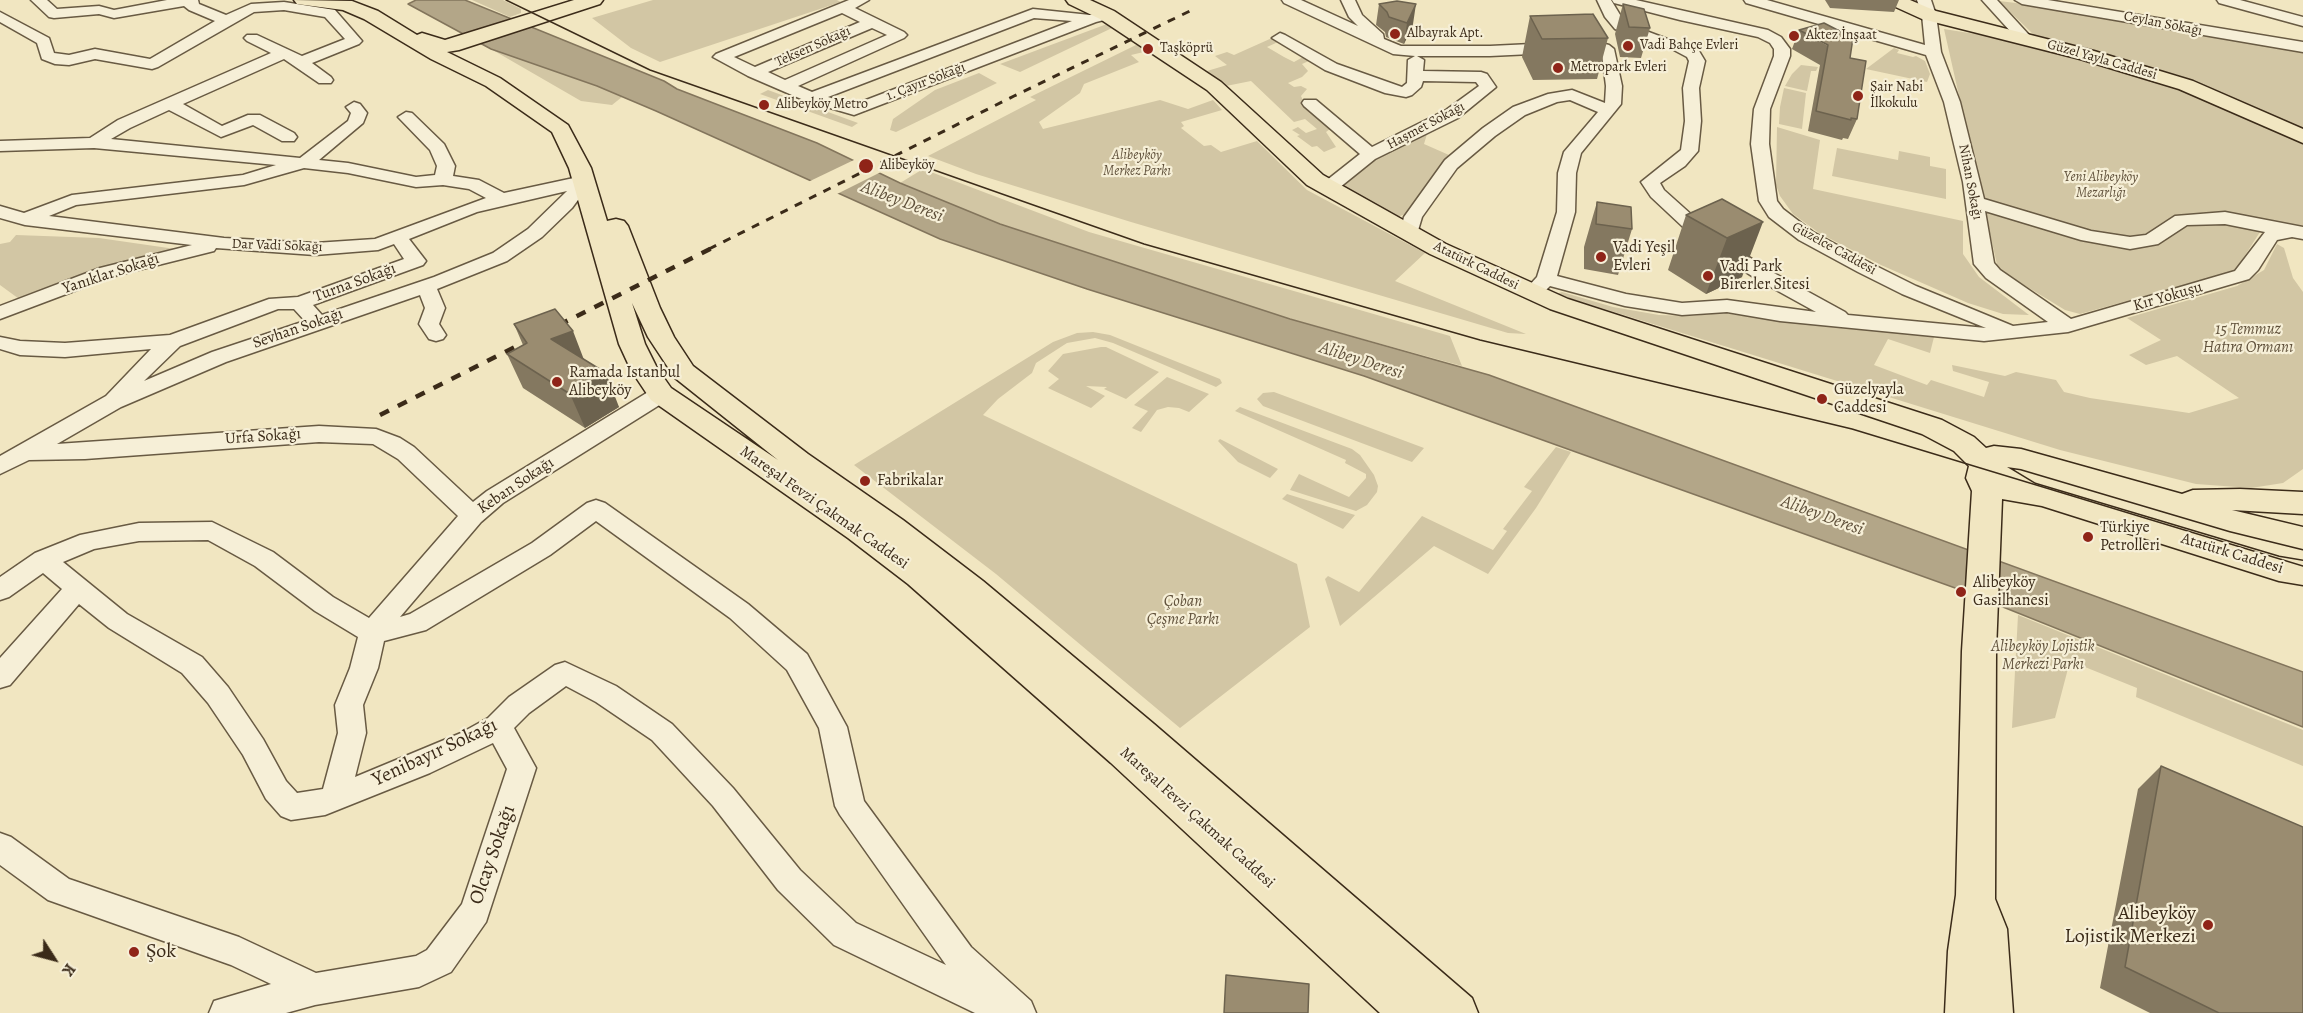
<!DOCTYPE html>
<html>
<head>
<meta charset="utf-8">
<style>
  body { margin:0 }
  #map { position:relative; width:2303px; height:1013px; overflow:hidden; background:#f1e6c1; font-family:Alegreya,serif }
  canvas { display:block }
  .north { position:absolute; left:24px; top:929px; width:60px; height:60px; -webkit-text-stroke:4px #f6efd7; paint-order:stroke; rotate:126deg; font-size:16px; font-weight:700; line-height:24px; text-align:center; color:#3b2b19 }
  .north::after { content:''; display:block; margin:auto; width:21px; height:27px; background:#3b2b19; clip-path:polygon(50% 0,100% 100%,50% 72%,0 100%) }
</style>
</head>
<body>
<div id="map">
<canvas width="2303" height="1013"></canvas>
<div class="north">K</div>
</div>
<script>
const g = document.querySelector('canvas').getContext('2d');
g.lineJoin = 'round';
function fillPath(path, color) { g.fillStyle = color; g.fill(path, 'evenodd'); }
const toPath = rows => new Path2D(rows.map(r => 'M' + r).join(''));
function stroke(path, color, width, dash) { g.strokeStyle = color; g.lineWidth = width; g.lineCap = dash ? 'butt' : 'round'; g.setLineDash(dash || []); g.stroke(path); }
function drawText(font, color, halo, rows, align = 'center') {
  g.font = font + ' Alegreya,serif'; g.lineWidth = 4.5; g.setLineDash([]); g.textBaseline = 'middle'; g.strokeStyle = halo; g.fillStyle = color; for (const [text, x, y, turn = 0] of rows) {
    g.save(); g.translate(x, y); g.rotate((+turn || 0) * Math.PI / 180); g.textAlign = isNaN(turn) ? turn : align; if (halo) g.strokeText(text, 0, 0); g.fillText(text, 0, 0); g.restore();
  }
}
const green = toPath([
  [472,0,503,0,521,9,521,13,510,17],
  [653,0,837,0,841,2,660,62,631,48,592,18],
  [1999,1,2075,10,2303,50,2303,128,2178,75,2036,37],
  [1107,24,1112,28,1020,72,1000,64],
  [1944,29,2019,41,2181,86,2303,143,2303,227,2286,224,2260,232,2235,271,2080,314,2065,310,1998,269],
  [1272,38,1278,42,1267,47,1284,57,1294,62,1303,57,1311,60,1302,64,1308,71,1302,77,1288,83,1294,87,1301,86,1307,89,1301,96,1304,103,1330,129,1326,132,1336,147,1324,152,1317,146,1312,147,1297,136,1300,135,1292,130,1298,127,1306,133,1317,129,1305,119,1294,122,1251,81,1226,86,1207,71,1227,65,1215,56,1227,52,1234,55],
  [1138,44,1148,51,1131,55,1139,62,1084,84,1080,93,1039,122,1043,129,1160,100,1188,109,1213,100,1222,110,1181,122,1184,126,1181,128,1204,146,1211,145,1221,152,1257,141,1307,190,1425,253,1395,281,1526,334,1508,333,1131,222,976,174,928,156,1036,100,1030,97],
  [1894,48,1899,50,1897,53,1913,57,1916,56,1925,61,1930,74,1927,82,1866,69],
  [491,49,597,86,622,97,612,105,581,101],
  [1801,65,1818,67,1816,71,1811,71,1807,91,1785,86,1792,74],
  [979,73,997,83,896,132,890,130,893,119,935,90],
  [1784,88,1806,93,1802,129,1779,124,1780,107],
  [768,90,858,123,852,127,760,94],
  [1777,127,1820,140,1813,189,1963,221,1963,254,1979,277,2029,315,2003,314,1968,303,1881,265,1819,233,1793,214,1780,196,1776,185],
  [1427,134,1424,144,1449,155,1409,213,1397,217,1344,186,1357,168,1386,151],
  [1837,148,1898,160,1899,151,1930,157,1930,166,1946,169,1946,199,1832,176],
  [923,169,1089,232,1450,336,1462,366,1290,319,1058,245,1000,224,900,183],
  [16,235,99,238,196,252,194,255,26,304,0,285,0,244,10,242],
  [2277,244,2284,248,2293,278,2303,292,2303,469,2283,483,2251,488,2196,484,2060,450,1556,294,1562,292,1613,307,1659,315,1691,316,1722,313,1934,337,1930,353,1888,339,1874,365,1927,385,1931,380,1984,397,1989,382,1953,371,1952,365,2005,376,2016,372,2056,380,2064,392,2090,398,2189,413,2239,398,2177,356,2146,365,2129,355,2161,340,2127,318,2237,286,2264,270],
  [1093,332,1110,335,1220,379,1222,383,1216,387,1113,343,1095,338,1067,343,1036,363,1032,373,998,399,983,415,1297,564,1310,627,1180,728,996,574,854,465,1053,342,1077,333],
  [1101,347,1106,347,1159,372,1126,399,1104,389,1107,387,1086,386,1105,396,1091,408,1048,388,1059,379,1048,371,1063,354],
  [1167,377,1209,394,1189,412,1179,408,1168,407,1157,410,1141,432,1132,428,1148,411,1134,405],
  [1274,392,1424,448,1412,462,1263,406,1257,399,1263,393],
  [1240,407,1352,449,1360,455,1374,475,1378,486,1377,492,1367,505,1356,511,1290,490,1299,474,1349,497,1366,478,1366,474,1345,463,1346,460,1235,411],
  [1220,439,1278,469,1270,478,1238,462,1218,441],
  [1556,447,1571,452,1536,508,1488,574,1434,546,1340,626,1325,579,1328,576,1359,592,1422,516,1493,550,1507,531,1503,529,1532,491,1524,487],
  [1287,494,1355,515,1343,529,1282,499],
  [2018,615,2303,730,2303,766,2136,697,2137,688,2070,661,2055,718,2012,728]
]);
const water = toPath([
  [416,0,465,0,664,81,677,89,817,143,900,183,1000,224,1290,319,1489,375,2303,672,2303,727,1958,589,1364,376,1087,289,940,239,656,111,597,86,491,49,408,4,416,0]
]);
const pier = toPath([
  [856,159,883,171,835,195,808,182]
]);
const minor = toPath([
  [31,0,47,0,57,9,99,6,114,10,167,0,198,0,199,4,226,15,251,4,284,2,335,10,362,41,359,44,312,63,331,77,333,80,331,83,319,83,284,59,183,104,222,126,248,115,260,115,294,133,297,137,294,141,282,141,253,125,221,137,169,110,130,128,111,139,300,158,348,121,351,113,346,107,354,102,360,104,367,113,363,123,319,160,348,163,416,177,435,175,437,166,430,150,398,117,406,112,412,113,444,144,455,166,453,176,479,180,504,193,583,176,589,177,592,181,572,208,542,237,507,261,437,289,445,308,439,324,446,335,443,339,436,341,429,339,419,324,425,308,420,295,226,362,121,407,57,444,319,426,376,429,400,438,414,447,473,502,487,491,653,389,661,387,669,389,672,394,669,399,503,503,481,522,400,617,410,614,532,543,587,503,596,500,605,503,748,604,807,654,847,727,864,801,971,947,1031,1001,1036,1013,975,1013,834,945,778,890,713,806,652,740,596,702,566,686,529,713,514,728,536,768,486,922,451,972,419,987,315,1005,286,1013,209,1013,214,1001,271,984,231,965,48,900,0,865,0,833,11,837,69,879,239,937,316,973,416,956,427,950,462,904,507,769,493,743,430,773,325,815,291,820,281,816,266,799,243,755,208,703,182,673,109,628,79,604,10,685,0,688,0,658,62,589,43,573,9,597,0,600,0,577,35,553,80,535,139,523,212,522,273,552,333,597,369,618,458,516,398,459,373,444,319,442,85,459,29,460,0,474,0,456,106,396,151,349,65,357,20,355,0,349,0,337,20,341,65,343,170,335,269,299,298,297,404,259,394,244,378,250,315,255,216,248,214,251,114,276,0,319,0,306,100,268,192,245,25,225,0,218,0,206,24,213,72,195,243,175,276,165,94,148,0,151,0,141,90,138,118,120,271,53,247,41,244,38,247,35,257,35,302,56,345,39,325,17,284,10,254,12,158,67,152,69,95,59,69,65,55,64,42,59,37,43,0,22,0,12,49,38,54,53,69,55,95,49,150,59,215,21,189,10,184,6,114,18,99,14,54,18,49,17,31,0],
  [304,168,348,173,416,187,443,185,469,189,486,198,375,239,315,243,224,238,49,216,76,205,244,185,304,168],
  [567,191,528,229,493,253,434,277,322,315,313,305,423,265,426,261,409,239,477,212,567,191],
  [278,309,294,309,305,321,212,352,144,381,180,346,278,309],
  [596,521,730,618,787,670,819,728,835,806,840,815,946,965,856,923,800,870,733,788,672,724,616,686,565,662,555,665,509,697,488,718,461,733,355,777,366,733,363,705,378,668,384,641,426,630,550,555,596,521],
  [208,540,255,566,315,611,358,637,350,668,335,705,338,733,323,789,297,793,286,781,263,739,228,687,202,657,127,614,63,562,94,549,139,541,208,540],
  [849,0,869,0,855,8,904,32,907,35,904,38,798,86,812,92,1033,9,1090,15,1107,11,1114,15,1112,18,1096,22,854,115,806,101,748,76,713,57,716,54,849,0],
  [842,13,860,22,755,67,734,57,842,13],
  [1034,18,1072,21,853,105,828,97,1034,18],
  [872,28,887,35,785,80,768,72,872,28],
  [1282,0,1301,0,1358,26,1349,17,1341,0,1355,0,1362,15,1383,34,1384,39,1401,46,1490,46,1594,41,1609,45,1614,49,1622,86,1621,104,1581,153,1576,173,1575,212,1557,276,1626,294,1682,303,1727,300,1816,312,1758,280,1698,241,1651,197,1641,182,1681,150,1685,121,1683,88,1689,61,1687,57,1672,49,1615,29,1605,17,1597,0,1611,0,1625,23,1699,51,1705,61,1699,88,1701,121,1698,151,1685,166,1660,183,1664,190,1712,233,1772,272,1845,312,1848,315,1986,328,1902,294,1858,272,1799,240,1769,217,1759,201,1751,144,1754,109,1774,56,1774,49,1770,43,1758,37,1680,20,1614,3,1612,0,1636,0,1768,30,1781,37,1790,49,1790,56,1770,109,1769,144,1777,201,1783,209,1813,232,1872,264,1916,286,2013,326,2048,322,1986,278,1974,264,1963,182,1944,102,1926,55,1746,3,1744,0,1767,0,1925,45,1922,15,1917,0,1931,0,1936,15,1941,52,1960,102,1984,199,2091,231,2130,237,2146,235,2175,216,2225,212,2303,227,2303,239,2292,237,2277,240,2258,270,2249,279,2068,332,1984,341,1780,321,1727,312,1682,315,1625,306,1550,286,1542,294,1535,296,1528,294,1525,290,1537,277,1557,212,1558,173,1564,152,1598,112,1570,100,1557,102,1525,115,1495,136,1457,168,1422,217,1416,237,1409,239,1402,237,1400,233,1404,217,1445,160,1483,128,1513,107,1548,94,1572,90,1605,103,1606,86,1602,54,1594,51,1490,56,1417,56,1424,60,1423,71,1481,72,1487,74,1496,87,1458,118,1375,159,1334,192,1328,193,1322,192,1319,188,1322,184,1360,154,1304,106,1302,103,1304,100,1316,100,1372,147,1446,110,1479,86,1476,82,1423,81,1421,87,1412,95,1406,97,1385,93,1325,70,1272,38,1280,33,1285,35,1337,64,1402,87,1407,83,1408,60,1415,56,1393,54,1284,3,1282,0],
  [1985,211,2081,240,2130,249,2158,244,2187,225,2225,224,2265,232,2235,271,2071,319,2000,270,1994,263,1985,211],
  [1982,0,1997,0,2030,36,2033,39,2030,42,2020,42,1982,0],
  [2015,0,2048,0,2303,42,2303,52,2022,4,2015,0],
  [2217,0,2240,0,2303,17,2303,26,2219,3,2217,0]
]);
const major = toPath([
  [294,0,352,1,378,11,417,35,422,33,445,40,574,0,603,0,600,4,459,50,447,52,500,78,568,125,591,168,607,221,616,219,624,221,628,226,660,308,674,337,693,366,808,454,903,520,983,581,1154,724,1472,998,1478,1013,1380,1013,1111,763,908,584,848,538,651,400,631,370,619,344,569,168,552,132,486,86,431,59,364,19,343,10,297,4,294,0],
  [632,303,648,337,675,378,778,460,671,388,657,368,645,344,632,303],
  [1066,0,1090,0,1114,11,1221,82,1323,175,1446,244,1568,299,1942,420,1974,437,1986,448,1994,446,2021,449,2182,494,2193,490,2240,489,2303,492,2303,514,2232,510,2303,527,2303,549,2230,531,2021,469,2007,467,2035,484,2279,557,2303,561,2303,585,2279,581,2042,506,2002,499,1996,651,1995,899,2007,929,2013,1013,1945,1013,1948,951,1956,895,1962,651,1972,491,1966,478,1969,466,1954,451,1922,434,1550,309,1430,254,1307,185,1207,90,1100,19,1069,4,1066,0],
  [1886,0,1910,0,1936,11,2094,51,2193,81,2303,129,2303,143,2179,89,2080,59,1922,19,1889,4,1886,0]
]);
const tram = toPath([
  [506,0,650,70,1144,244,1480,340,1852,429,2303,566]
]);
const railFar1 = toPath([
  [709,249,1014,96,1192,10]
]);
const rail = toPath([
  [380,415,712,248]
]);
const wall = toPath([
  [1825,0,1899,0,1894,12,1830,8],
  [1379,4,1413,24,1404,44,1386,37,1385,32,1376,25],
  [1623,4,1650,28,1641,58,1620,57,1615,34],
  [1530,16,1608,38,1597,79,1533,80,1522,57],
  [1799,30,1850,58,1857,119,1848,139,1843,138,1842,140,1808,131,1820,65,1792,49],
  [1722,199,1742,277,1706,294,1668,270,1686,215],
  [1597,202,1632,229,1618,275,1584,269,1584,247],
  [514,324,584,359,619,407,585,428,523,388,507,354,523,345],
  [2161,766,2303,1013,2150,1013,2100,988,2138,789]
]);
const shadedWall = toPath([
  [1416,4,1413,24,1404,44,1407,23],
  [1763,222,1742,277,1706,294,1727,238],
  [573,331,586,365,551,339],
  [606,373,619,407,585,428,570,394]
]);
const building = toPath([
  [1397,1,1416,4,1407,23,1389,17,1387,12,1379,4,1397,1],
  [1623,4,1644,9,1650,28,1629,27,1623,4],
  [1593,14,1608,38,1542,39,1530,16,1593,14],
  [1824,23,1853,38,1850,58,1866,61,1857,119,1851,118,1851,120,1816,111,1828,45,1799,30,1824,23],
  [1722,199,1763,222,1727,238,1686,215,1722,199],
  [1597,202,1631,207,1632,229,1596,224,1597,202],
  [555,309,573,331,551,339,606,373,570,394,507,354,527,343,514,324,555,309],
  [2161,766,2303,827,2303,1013,2219,1013,2125,967,2161,766],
  [1226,975,1309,984,1308,1013,1224,1013,1226,975]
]);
const markers = [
  [1395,34,6,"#8f2418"],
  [1794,36,6,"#8f2418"],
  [1628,46,6,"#8f2418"],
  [1148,49,6,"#8f2418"],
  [1558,68,6,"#8f2418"],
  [1858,96,6,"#8f2418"],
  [764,105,6,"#8f2418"],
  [866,166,8,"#8f2418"],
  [1601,257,6,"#8f2418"],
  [1708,276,6,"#8f2418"],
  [557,382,6,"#8f2418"],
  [1822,399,6,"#8f2418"],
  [865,481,6,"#8f2418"],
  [2088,537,6,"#8f2418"],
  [1961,592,6,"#8f2418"],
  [2208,925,6,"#8f2418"],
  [134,952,6,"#8f2418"]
];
const farStreetnames = [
  ["Ceylan Sokağı",2163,24,11],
  ["Teksen Sokağı",813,47,-24],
  ["Güzel Yayla Caddesi",2102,60,16],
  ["1. Çayır Sokağı",926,82,-21],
  ["Haşmet Sokağı",1426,126,-28],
  ["Nihan Sokağı",1970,182,79],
  ["Dar Vadi Sokağı",277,246,2],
  ["Güzelce Caddesi",1834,249,29],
  ["Atatürk Caddesi",1476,266,26]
];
const farPoinames = [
  ["Albayrak Apt.",1407,34],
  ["Aktez İnşaat",1806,36],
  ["Vadi Bahçe Evleri",1640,46],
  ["Taşköprü",1160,49],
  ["Metropark Evleri",1570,68],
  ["Şair Nabi",1870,88],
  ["İlkokulu",1870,104],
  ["Alibeyköy Metro",776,105],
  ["Alibeyköy",880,166]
];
const farParknames = [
  ["Alibeyköy",1137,156],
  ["Merkez Parkı",1137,172],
  ["Yeni Alibeyköy",2101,178],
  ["Mezarlığı",2101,194]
];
const poiNames = [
  ["Vadi Yeşil",1613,248],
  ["Evleri",1613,266],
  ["Vadi Park",1720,267],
  ["Birerler Sitesi",1720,285],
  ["Ramada Istanbul",569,373],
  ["Alibeyköy",569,391],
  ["Güzelyayla",1834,390],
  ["Caddesi",1834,408],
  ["Fabrikalar",877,481],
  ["Türkiye",2100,528],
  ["Petrolleri",2100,546],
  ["Alibeyköy",1973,583],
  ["Gasilhanesi",1973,601]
];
const streetNames = [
  ["Yanıklar Sokağı",111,274,-18],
  ["Turna Sokağı",355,283,-20],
  ["Kır Yokuşu",2168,297,-16],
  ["Sevhan Sokağı",298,329,-19],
  ["Urfa Sokağı",263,437,-4],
  ["Keban Sokağı",516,486,-34],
  ["Mareşal Fevzi Çakmak Caddesi",824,508,35],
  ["Atatürk Caddesi",2232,554,17],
  ["Mareşal Fevzi Çakmak Caddesi",1197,818,42]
];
const parkNames = [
  ["15 Temmuz",2248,330],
  ["Hatıra Ormanı",2248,348],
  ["Çoban",1183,602],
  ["Çeşme Parkı",1183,620],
  ["Alibeyköy Lojistik",2043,647],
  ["Merkezi Parkı",2043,665]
];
const waterNames = [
  ["Alibey Deresi",902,202,21],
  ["Alibey Deresi",1361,361,18],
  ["Alibey Deresi",1822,516,20]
];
const nearStreetnames = [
  ["Yenibayır Sokağı",435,753,-25],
  ["Olcay Sokağı",493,855,-71]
];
const nearPoinames = [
  ["Alibeyköy",2196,914],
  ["Lojistik Merkezi",2196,937],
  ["Şok",146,952,"left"]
];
fillPath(green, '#d2c6a4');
fillPath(water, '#b3a688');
stroke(water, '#83755c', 1.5);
fillPath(pier, '#f1e6c1');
stroke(minor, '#685a43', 3);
stroke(major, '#3b2b19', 3);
fillPath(minor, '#f6efd7');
fillPath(major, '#f1e6c1');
stroke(tram, '#3b2b19', 1.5);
stroke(railFar1, '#3b2b19', 3, [8, 8]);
stroke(rail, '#3b2b19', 4.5, [10, 10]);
fillPath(wall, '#847860');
fillPath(shadedWall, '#6c624e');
fillPath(building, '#9a8c70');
stroke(building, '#6c624e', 1.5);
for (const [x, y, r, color] of markers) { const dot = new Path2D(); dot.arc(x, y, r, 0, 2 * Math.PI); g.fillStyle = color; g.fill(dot); stroke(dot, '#f6efd7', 2); }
drawText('14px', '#3b2b19', '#f6efd7', farStreetnames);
drawText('14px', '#3b2b19', '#f6efd7', farPoinames, 'left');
drawText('italic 14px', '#61523c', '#f6efd7', farParknames);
drawText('16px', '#3b2b19', '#f6efd7', poiNames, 'left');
drawText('16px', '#3b2b19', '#f6efd7', streetNames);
drawText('italic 16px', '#61523c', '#f6efd7', parkNames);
drawText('italic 18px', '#5f503a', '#f6efd7', waterNames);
drawText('20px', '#3b2b19', '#f6efd7', nearStreetnames);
drawText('20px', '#3b2b19', '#f6efd7', nearPoinames, 'right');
</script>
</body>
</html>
